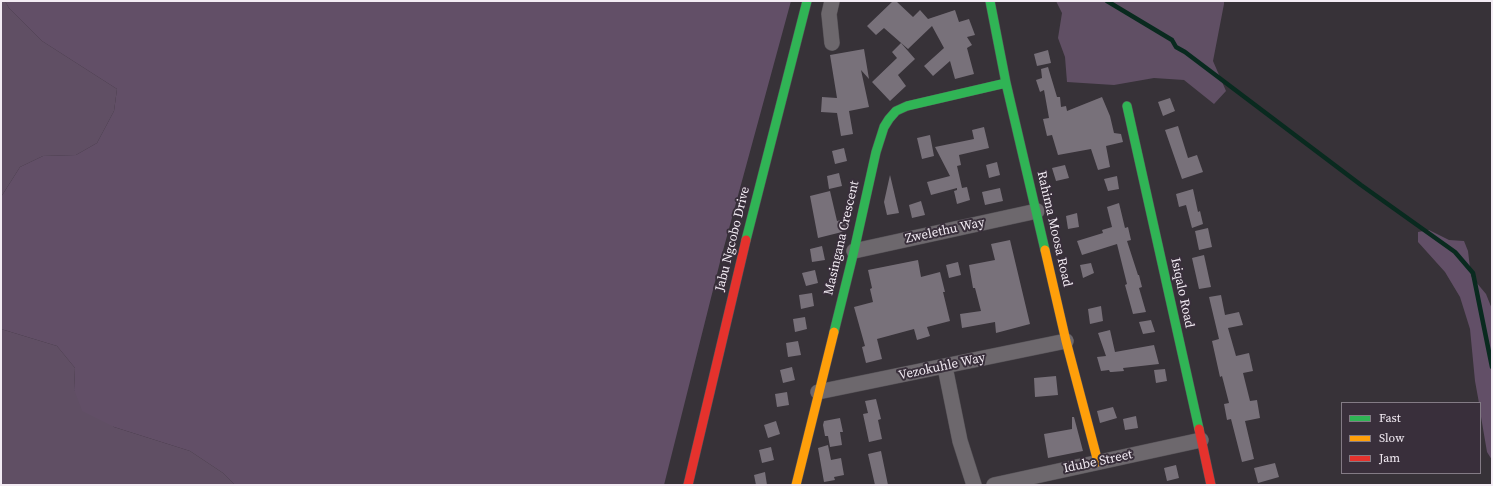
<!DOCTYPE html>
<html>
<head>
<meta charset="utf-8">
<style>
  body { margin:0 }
  #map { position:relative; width:1493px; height:486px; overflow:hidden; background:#373238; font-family:"Source Serif 4",serif }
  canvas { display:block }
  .frame { position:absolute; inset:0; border:2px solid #f3ecf4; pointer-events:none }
  .legend { position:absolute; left:1341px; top:402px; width:140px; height:72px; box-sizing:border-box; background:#392f3b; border:1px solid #837b85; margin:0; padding:5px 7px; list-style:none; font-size:12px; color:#f3ecf4 }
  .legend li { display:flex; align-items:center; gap:8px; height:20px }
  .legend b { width:20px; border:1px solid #837b85 }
</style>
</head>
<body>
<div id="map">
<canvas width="1493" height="486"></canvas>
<div class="frame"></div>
<ul class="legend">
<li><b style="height:5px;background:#30b455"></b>Fast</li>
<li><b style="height:5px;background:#ff9f0a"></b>Slow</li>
<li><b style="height:5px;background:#e5322d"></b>Jam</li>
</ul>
</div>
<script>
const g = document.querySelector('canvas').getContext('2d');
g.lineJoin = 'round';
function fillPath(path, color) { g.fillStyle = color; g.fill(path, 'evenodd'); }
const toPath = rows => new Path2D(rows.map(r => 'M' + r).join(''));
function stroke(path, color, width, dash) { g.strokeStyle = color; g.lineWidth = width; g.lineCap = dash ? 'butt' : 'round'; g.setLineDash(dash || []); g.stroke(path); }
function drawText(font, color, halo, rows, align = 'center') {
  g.font = font + ' "Source Serif 4",serif'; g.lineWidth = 4; g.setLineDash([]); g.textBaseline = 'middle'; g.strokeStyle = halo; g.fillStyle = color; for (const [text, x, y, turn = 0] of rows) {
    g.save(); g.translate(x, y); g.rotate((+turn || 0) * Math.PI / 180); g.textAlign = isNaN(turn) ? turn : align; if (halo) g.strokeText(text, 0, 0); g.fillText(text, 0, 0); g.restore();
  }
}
const green = toPath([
  [1,1,5,1,9,8,42,41,117,89,114,111,97,143,76,155,43,156,20,167,1,197],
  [1056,1,1224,1,1224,4,1213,61,1226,91,1214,104,1184,80,1154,78,1114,85,1067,82,1065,57,1058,38,1062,13],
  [1,329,57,346,75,368,74,390,114,427,190,451,223,473,235,485,1,485]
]);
const forest = toPath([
  [5,1,791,1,721,258,664,485,235,485,223,473,190,451,114,427,82,411,74,390,75,368,57,346,1,329,1,197,20,167,43,156,76,155,97,143,114,111,117,89,42,41,9,8],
  [1429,230,1449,240,1464,241,1468,251,1471,276,1486,294,1492,309,1492,460,1487,452,1480,411,1480,403,1479,403,1475,381,1470,329,1460,297,1445,272,1418,242,1418,232]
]);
const stream = toPath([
  [1107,1,1172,40,1176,47,1185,52,1361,185,1455,252,1473,273,1492,367]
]);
const building = toPath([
  [893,1,896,1,913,17,920,10,928,19,955,10,959,22,969,19,975,35,967,37,972,45,967,48,974,74,955,79,950,61,933,76,924,66,944,48,932,26,908,49,884,28,876,35,867,26],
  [901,43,915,59,898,75,906,86,890,101,872,82,897,58,892,52],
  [864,49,869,79,861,70,869,107,849,111,853,134,841,136,837,113,821,112,822,97,837,98,830,55],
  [1048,50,1051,63,1037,66,1034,54],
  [1048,67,1057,97,1060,97,1061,107,1066,106,1067,111,1102,97,1110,116,1114,133,1121,134,1123,142,1106,146,1110,167,1098,170,1091,149,1058,155,1052,135,1047,136,1043,119,1049,118,1044,90,1040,92,1036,80,1042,78,1041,69],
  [1170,98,1175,111,1163,116,1158,102],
  [1178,126,1188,158,1197,155,1203,172,1182,179,1165,130],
  [984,127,989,148,959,155,961,165,957,166,962,188,967,187,970,200,957,204,954,191,957,190,957,188,931,195,927,182,950,176,935,147,974,139,972,130],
  [930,135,934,156,922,159,917,138],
  [844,148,847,161,835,164,832,151],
  [997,162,1000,175,989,178,986,165],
  [1065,165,1069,178,1056,181,1052,168],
  [839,173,842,186,829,189,827,176],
  [890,175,899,213,887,215,884,202],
  [1117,176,1119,189,1108,191,1104,179],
  [1000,188,1003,201,985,205,982,192],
  [1193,189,1198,212,1200,211,1203,224,1192,228,1186,205,1179,207,1176,194],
  [830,191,837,221,849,218,846,231,818,238,810,196],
  [921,201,925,215,912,218,909,205],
  [1119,203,1125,228,1128,227,1131,240,1127,241,1138,275,1139,275,1142,287,1139,288,1146,312,1133,314,1125,285,1127,284,1117,244,1082,255,1077,241,1103,233,1102,230,1112,227,1107,207],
  [1077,213,1079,227,1068,229,1066,216],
  [1208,228,1212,247,1199,250,1195,231],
  [1010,240,1030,324,996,333,995,322,962,328,960,314,981,311,975,288,973,288,969,265,995,260,991,244],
  [822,246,825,260,812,262,810,249],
  [1204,255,1211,287,1199,289,1192,258],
  [918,260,921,277,940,272,945,292,943,292,950,321,927,327,930,336,917,340,914,329,877,339,882,359,866,363,862,347,865,346,854,307,873,302,870,289,872,288,868,270],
  [958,262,961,275,949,278,946,265],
  [1091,263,1094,273,1083,278,1080,265],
  [815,270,818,283,806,286,802,273],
  [812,293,814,306,801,309,799,295],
  [1221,295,1225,315,1239,312,1243,325,1228,328,1236,356,1249,353,1253,371,1243,373,1250,401,1257,400,1260,418,1245,421,1254,459,1242,462,1231,419,1227,420,1224,404,1229,403,1222,376,1220,377,1212,341,1219,339,1209,297],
  [1101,306,1103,321,1090,324,1088,309],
  [805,317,807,329,795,332,793,319],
  [1151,320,1155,332,1143,334,1139,322],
  [1110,330,1115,352,1154,345,1159,364,1123,368,1124,371,1112,372,1110,372,1109,370,1101,371,1097,357,1106,356,1098,333],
  [798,341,801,355,788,357,786,343],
  [792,367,795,380,783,383,780,370],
  [1165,369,1167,381,1156,383,1154,370],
  [1056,376,1058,395,1035,397,1034,378],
  [787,392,789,405,777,407,775,394],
  [876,399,881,419,878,420,882,439,869,442,863,414,868,413,865,401],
  [1113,407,1117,418,1100,423,1097,411],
  [1136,416,1138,428,1125,430,1123,419],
  [1072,417,1074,417,1083,451,1048,458,1044,434,1072,429],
  [840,418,843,432,840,432,842,445,830,447,828,436,825,436,823,425,824,421],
  [776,421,780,434,768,438,764,425],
  [828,445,831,460,841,458,844,475,834,477,835,480,824,482,818,448],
  [771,447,774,460,762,463,759,450],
  [881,451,888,485,875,485,868,454],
  [1275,463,1279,477,1258,483,1254,468],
  [1176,465,1179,478,1167,481,1164,468],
  [765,472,767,485,756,485,754,475]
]);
const street = toPath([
  [832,43,829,14,832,1],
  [854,251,1037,211],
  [945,367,960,441,974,485],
  [818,392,1066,341],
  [994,485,1201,440]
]);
const fast = toPath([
  [990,1,1006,83,1045,250],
  [1127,106,1199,429],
  [746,240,807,1],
  [834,332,854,251,876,152,884,127,889,119,896,111,907,106,1006,83]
]);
const slow = toPath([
  [1045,250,1066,341,1098,462],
  [796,485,834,332]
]);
const jam = toPath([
  [1199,429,1211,485],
  [688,485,746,240]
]);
const streetNames = [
  ["Rahima Moosa Road",1054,229,77],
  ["Zwelethu Way",945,231,-12],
  ["Masingana Crescent",842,238,-77],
  ["Jabu Ngcobo Drive",733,239,-76],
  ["Isiqalo Road",1182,293,78],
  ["Vezokuhle Way",942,367,-12],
  ["Idube Street",1098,462,-12]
];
fillPath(green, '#604f64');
fillPath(forest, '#624f67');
stroke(stream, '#092a1f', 4.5);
fillPath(building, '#78717a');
stroke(street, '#555156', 16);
stroke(fast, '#555156', 10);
stroke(slow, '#555156', 10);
stroke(jam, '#555156', 10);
stroke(street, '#6d686d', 15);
stroke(fast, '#30b455', 9);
stroke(slow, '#ff9f0a', 9);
stroke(jam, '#e5322d', 9);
drawText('13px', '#f3ecf4', '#392f3b', streetNames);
</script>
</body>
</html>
